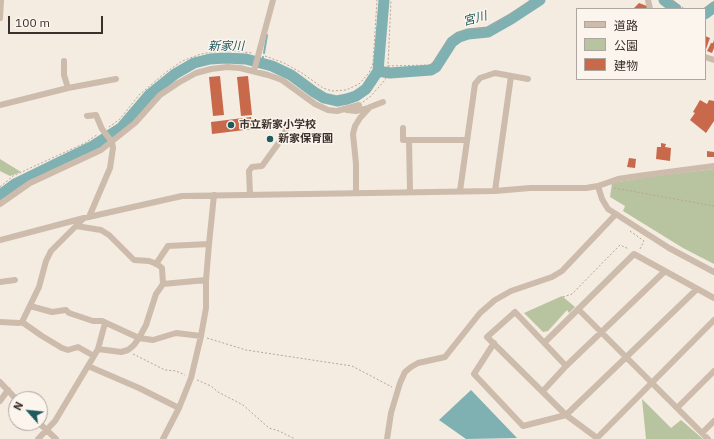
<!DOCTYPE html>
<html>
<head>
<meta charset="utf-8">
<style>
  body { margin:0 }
  #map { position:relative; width:714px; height:439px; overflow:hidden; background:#f4ebe1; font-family:"IBM Plex Sans","Noto Sans JP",sans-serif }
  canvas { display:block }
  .legend { position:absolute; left:576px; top:8px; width:130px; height:72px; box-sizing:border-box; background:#fbf5ee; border:1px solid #aea6a0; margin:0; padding:5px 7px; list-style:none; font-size:12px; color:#3b302b }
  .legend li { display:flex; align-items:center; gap:8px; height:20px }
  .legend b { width:20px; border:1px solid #aea6a0 }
  .north { position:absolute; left:8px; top:391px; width:40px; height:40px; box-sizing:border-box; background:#fbf5ee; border:1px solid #aea6a0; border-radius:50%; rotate:297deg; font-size:11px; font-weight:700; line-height:16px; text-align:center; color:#3b302b }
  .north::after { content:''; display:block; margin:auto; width:14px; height:18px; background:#1f5a5e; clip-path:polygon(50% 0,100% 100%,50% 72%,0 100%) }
  .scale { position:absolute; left:8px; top:16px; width:95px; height:18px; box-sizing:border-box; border:2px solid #3b302b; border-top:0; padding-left:5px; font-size:12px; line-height:14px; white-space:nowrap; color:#3b302b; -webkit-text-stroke:3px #fbf5ee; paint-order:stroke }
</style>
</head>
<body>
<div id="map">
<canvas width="714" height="439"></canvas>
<ul class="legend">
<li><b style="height:5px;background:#cdbbac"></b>道路</li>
<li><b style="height:11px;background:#b8c4a0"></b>公園</li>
<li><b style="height:11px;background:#c8694b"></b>建物</li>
</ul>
<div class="north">N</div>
<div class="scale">100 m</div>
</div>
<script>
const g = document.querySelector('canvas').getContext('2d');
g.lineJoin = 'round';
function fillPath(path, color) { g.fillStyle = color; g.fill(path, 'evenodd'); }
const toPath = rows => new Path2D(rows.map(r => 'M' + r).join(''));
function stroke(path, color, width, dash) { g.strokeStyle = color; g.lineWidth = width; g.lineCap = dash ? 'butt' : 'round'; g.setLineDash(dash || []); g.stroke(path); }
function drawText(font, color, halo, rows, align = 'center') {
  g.font = font + ' "IBM Plex Sans","Noto Sans JP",sans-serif'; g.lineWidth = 3; g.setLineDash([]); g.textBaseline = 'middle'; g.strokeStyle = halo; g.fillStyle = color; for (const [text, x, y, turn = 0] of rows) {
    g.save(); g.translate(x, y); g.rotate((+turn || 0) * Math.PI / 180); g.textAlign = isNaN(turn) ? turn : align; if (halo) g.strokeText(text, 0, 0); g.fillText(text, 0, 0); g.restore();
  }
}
const green = toPath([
  [0,159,21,172,10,176,0,171],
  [714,169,714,264,683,248,623,211,625,206,610,197,612,183,649,177],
  [562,296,575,307,569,313,567,310,548,331,543,332,524,313],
  [642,399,671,428,681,420,703,439,646,439]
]);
const water = toPath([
  [471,390,517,438,466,439,439,420]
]);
const stream = toPath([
  [264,53,267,35],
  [262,63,263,57]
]);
const river = toPath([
  [664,0,676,9],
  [705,14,714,7],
  [378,71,390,73,431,70,436,67,452,42,459,37,468,34,488,32,511,19,540,0],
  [0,195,15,184,93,146,121,128,149,95,175,74,194,63,210,59,225,58,246,59,272,66,291,75,314,92,324,98,337,101,347,99,356,96,366,89,378,71,384,0]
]);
const building = toPath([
  [639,3,647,6,647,9,633,9],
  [705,36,710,38,705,52],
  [714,40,714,48,712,53,707,51,711,43,713,43],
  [220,76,224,115,213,116,209,77],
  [248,76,252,115,241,116,237,77],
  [700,100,707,104,709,100,714,101,714,121,706,133,690,120,695,113,693,112],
  [251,117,253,129,212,134,211,122],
  [661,143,666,144,665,147,671,148,670,161,656,159,657,147,661,147],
  [707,151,714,152,714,157,707,157],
  [629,158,636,159,635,168,627,167]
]);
const path = toPath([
  [672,0,685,9],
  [703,9,714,1],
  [265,56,284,63,302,73,323,88,332,91,346,90,359,84,369,73,373,63,377,0],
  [388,66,429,65,436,60,443,48,451,39,458,33,468,29,487,28,507,17,530,0],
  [363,102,371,96,385,80,388,66,391,0],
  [109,127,120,119,139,95,165,73,182,61,201,54,220,51,235,51,252,53],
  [0,187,13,176,85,143,98,134],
  [614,188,714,206],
  [630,231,644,241,640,249],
  [563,297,572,294,620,245,629,249],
  [207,338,246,350,352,366,392,387],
  [133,354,165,370,176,371,185,375],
  [197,380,211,386,218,392,243,405,269,428,279,431,295,439]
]);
const minor = toPath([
  [648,0,650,9],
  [0,18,1,0],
  [705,57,714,60],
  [64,61,64,75,68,88,116,79],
  [254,71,273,0],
  [0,105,68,88],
  [347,110,356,111,369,108],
  [87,116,96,115,102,129,112,142,113,148,110,168,89,217],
  [403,128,403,140,467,140],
  [409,140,410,191],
  [598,186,602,199,608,209,669,248,714,272],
  [460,191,475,84,480,78,495,73,528,79],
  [495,191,511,76],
  [356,192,356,164,353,134,355,126,360,118,370,107,383,102],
  [250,195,249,171,252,167,262,166,283,137,287,127],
  [0,204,30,183,101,150,135,123,160,95,178,83,196,73,211,69,227,67,240,68,268,75,282,80,315,104,328,110,337,111,359,105],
  [76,226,101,230,109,235,134,260,149,261,157,264,162,268,163,284],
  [0,240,84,218,182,196,495,191,530,188,586,188,598,186,618,179,638,176,714,166],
  [156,264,168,246,209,244],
  [0,282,15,280],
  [30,306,52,312,66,310,69,313,93,321,102,321,139,338,153,340,176,333,201,336],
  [578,309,708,439],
  [0,322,19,323,22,322,39,287,46,261,51,251,83,219],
  [22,322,42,336,62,348,68,350,78,347,94,356],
  [545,342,634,254,714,298],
  [494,343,474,374,523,426,566,415,697,289],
  [98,349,121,352,128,350,134,345,139,338,146,325,156,294,163,284,206,280],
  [88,366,139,388,179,408],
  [566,366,515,312,487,337,566,415,597,438,714,320],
  [0,382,16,399],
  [543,391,566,366,664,272],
  [0,401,8,390],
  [677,408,714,371],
  [39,423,56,439],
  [702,433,714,421],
  [38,439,55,421,94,356,98,349,105,323],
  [163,439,179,408,191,378,201,336,206,308,206,280,209,244,214,195],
  [387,439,391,413,400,383,405,372,411,367,418,363,445,357,480,313,495,300,511,291,552,277,562,271,616,214]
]);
const markers = [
  [231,125,4,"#1f5a5e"],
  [270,139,4,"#1f5a5e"]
];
const poiNames = [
  ["市立新家小学校",239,125],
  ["新家保育園",278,139]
];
const waterNames = [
  ["宮川",475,19,-15],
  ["新家川",226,47]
];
fillPath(green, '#b8c4a0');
fillPath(water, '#7fb0b2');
stroke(stream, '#7fb0b2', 2);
stroke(river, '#7fb0b2', 11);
fillPath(building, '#c8694b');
stroke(path, '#b9a596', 1, [2, 2]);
stroke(minor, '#cdbbac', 6);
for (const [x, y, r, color] of markers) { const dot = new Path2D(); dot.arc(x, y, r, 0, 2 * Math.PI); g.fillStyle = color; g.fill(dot); stroke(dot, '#fbf5ee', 1.5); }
drawText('bold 11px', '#3b302b', '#fbf5ee', poiNames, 'left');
drawText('italic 12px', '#1f5a5e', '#fbf5ee', waterNames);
</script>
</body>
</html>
